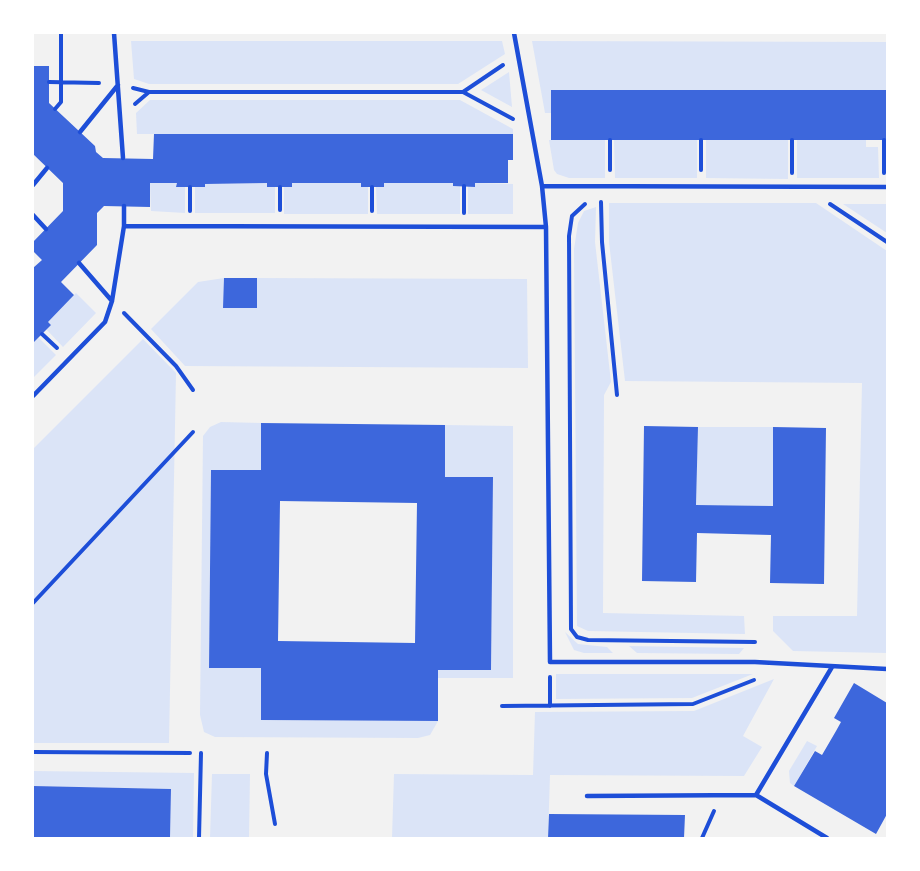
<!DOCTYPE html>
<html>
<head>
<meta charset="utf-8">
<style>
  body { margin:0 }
  #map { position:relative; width:920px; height:871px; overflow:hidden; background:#f2f2f2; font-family:"Noto Sans",sans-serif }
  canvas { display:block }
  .frame { position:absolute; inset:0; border:34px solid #fff; pointer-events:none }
</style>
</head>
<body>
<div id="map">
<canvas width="920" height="871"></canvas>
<div class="frame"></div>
</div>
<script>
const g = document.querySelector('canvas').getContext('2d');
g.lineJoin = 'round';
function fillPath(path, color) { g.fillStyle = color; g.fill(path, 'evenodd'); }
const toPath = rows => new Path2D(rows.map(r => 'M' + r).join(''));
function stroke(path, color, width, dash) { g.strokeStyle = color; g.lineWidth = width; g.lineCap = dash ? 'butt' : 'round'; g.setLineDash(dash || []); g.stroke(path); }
const green = toPath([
  [131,41,502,41,505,54,458,84,149,84,134,79],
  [532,41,887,42,887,90,551,90,551,113,545,113],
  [509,72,512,107,481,90],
  [150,100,460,100,513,129,513,134,137,134,136,113],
  [549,140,605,140,605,178,569,178,557,174,554,170],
  [614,140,697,140,697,178,615,178],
  [706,140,788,140,788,179,706,178],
  [797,140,866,140,866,147,878,147,879,178,797,178],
  [150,183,177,183,177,187,185,187,185,213,151,211],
  [267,183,267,187,275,187,275,213,195,213,195,187,205,187,205,184],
  [292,183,361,183,361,187,368,187,368,214,284,214,284,187,292,187],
  [384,183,453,183,453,186,460,186,460,214,377,214,376,187,384,187],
  [475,183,513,184,513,214,468,214,468,186,475,187],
  [609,203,816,203,887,251,887,653,793,651,773,631,773,616,857,616,862,383,625,381,609,242],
  [843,204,887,204,887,233],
  [596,207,595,242,611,382,604,395,603,613,744,616,745,634,588,631,577,626,574,249,578,223,584,211],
  [224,278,224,308,256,308,257,278,527,279,528,368,185,366,151,329,198,282],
  [76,293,96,313,63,347,46,329,48,322],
  [39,338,56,355,33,378,33,341],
  [143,339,176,373,169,743,33,743,33,449],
  [221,422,261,423,261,470,211,470,209,668,261,668,261,720,438,721,430,735,418,738,215,737,204,732,200,715,203,436,210,427],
  [445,425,513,426,513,678,438,678,438,670,491,670,493,477,445,477],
  [698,427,773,427,773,506,696,505],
  [565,632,578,644,607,647,613,653,584,653,574,650],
  [629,646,744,648,739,654,637,653],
  [556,674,753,674,692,698,556,699],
  [774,679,743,736,762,747,744,776,550,775,548,838,392,838,394,774,533,775,535,712,694,711],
  [807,741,817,746,794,786,790,783,789,771],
  [33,771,194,773,193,838,170,838,171,789,33,786],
  [212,774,250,774,249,838,210,838]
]);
const building = toPath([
  [33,66,49,66,49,103,95,146,96,152,103,158,153,159,154,134,513,134,513,160,508,160,508,183,475,183,475,187,453,186,453,183,384,183,384,187,361,187,361,183,292,183,292,187,267,187,267,183,205,184,205,187,176,187,177,183,150,183,150,207,104,206,97,213,97,245,61,282,74,295,48,322,51,325,34,342,33,268,42,260,33,251,33,242,63,211,63,183,33,154],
  [551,90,887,90,887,140,551,140],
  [224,278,257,278,257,308,223,308],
  [261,423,445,425,445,477,493,477,491,670,438,670,438,721,261,720,261,668,209,668,211,470,261,470],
  [280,501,417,503,415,643,278,641],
  [644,426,698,427,696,505,773,506,773,427,826,428,824,584,770,583,771,535,697,533,696,582,642,581],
  [854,683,887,703,887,814,876,834,794,786,815,751,822,755,836,731,841,722,834,718],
  [33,786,171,789,170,838,33,838],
  [549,814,685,815,684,838,548,838]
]);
const path = toPath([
  [49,82,99,83],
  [133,88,149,92],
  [463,92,503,65],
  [135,104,149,92,463,92,513,119],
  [55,109,61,102,61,33],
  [610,140,610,170],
  [701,140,701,170],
  [792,140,792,173],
  [884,140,884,173],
  [464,186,464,213],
  [280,187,280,210],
  [372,187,372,211],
  [601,202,602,242,617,395],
  [585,204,572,216,569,236,571,629,577,637,588,640,755,642],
  [830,204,887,242],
  [190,211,190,187],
  [124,313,176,366,193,390],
  [42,334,57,348],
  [33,603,193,432],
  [550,677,550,706],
  [502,706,693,704,754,680],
  [33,752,190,753],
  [267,753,266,774,275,824],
  [199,838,201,753],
  [702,838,714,811]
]);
const service = toPath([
  [114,33,123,158],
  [514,33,542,186,546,227,550,662,755,662,887,669],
  [80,132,118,85],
  [33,185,47,168],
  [542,186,887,187],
  [124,206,124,226,546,227],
  [33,215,46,229],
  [79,263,112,301],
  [33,396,105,322,112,301,124,226],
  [756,795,827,838],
  [587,796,756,795,832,667]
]);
fillPath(green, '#dbe4f7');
fillPath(building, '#3d67dc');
stroke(path, '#1d4ed8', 4);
stroke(service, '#1d4ed8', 4.5);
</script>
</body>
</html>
